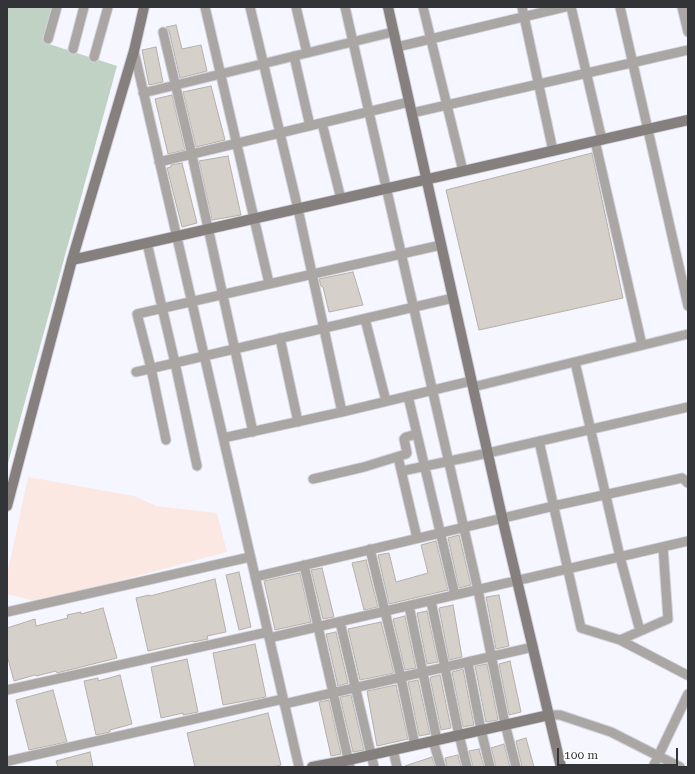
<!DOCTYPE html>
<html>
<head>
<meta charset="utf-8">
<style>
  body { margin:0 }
  #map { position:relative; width:695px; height:774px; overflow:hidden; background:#f5f6ff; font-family:"Roboto Serif",serif }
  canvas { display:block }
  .frame { position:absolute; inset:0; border:8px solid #333437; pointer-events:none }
  .scale { position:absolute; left:557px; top:748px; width:121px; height:18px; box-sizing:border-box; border:2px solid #333437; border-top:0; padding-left:5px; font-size:12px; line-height:14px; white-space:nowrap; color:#333437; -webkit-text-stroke:3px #fff; paint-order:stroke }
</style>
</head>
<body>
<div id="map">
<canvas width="695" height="774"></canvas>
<div class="frame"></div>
<div class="scale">100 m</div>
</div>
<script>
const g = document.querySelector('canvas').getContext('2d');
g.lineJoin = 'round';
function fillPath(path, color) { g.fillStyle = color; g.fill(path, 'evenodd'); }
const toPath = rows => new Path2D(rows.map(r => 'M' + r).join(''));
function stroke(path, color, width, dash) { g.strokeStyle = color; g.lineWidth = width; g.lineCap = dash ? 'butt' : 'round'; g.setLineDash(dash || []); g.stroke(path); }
const industrial = toPath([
  [28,477,134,496,156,506,217,513,227,552,39,602,7,594,7,575]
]);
const green = toPath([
  [7,7,59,7,49,44,117,66,7,467]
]);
const building = toPath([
  [176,25,182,49,201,45,207,71,180,78,169,31,166,27,176,25],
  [156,47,163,82,149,85,142,50,156,47],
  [211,86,225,140,196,147,183,92,211,86],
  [172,95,185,150,168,154,155,99,172,95],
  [592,153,623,298,479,330,446,190,592,153],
  [228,156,241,215,212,220,199,161,228,156],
  [182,163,197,223,182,227,167,168,171,167,171,165,182,163],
  [353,272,363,305,329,312,323,287,321,286,319,279,353,272],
  [459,535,471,585,459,588,448,538,459,535],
  [436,541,448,590,389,604,378,555,389,553,396,582,428,573,421,545,436,541],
  [366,560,378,607,364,610,352,563,366,560],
  [322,568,334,617,323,619,311,570,322,568],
  [239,572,251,627,239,630,226,575,239,572],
  [300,573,311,622,275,630,264,581,300,573],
  [215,579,226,632,207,636,208,639,193,642,193,641,148,651,136,598,149,595,150,596,215,579],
  [499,595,509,646,496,649,486,597,499,595],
  [453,605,462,657,449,660,439,608,453,605],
  [103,608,117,658,57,673,56,671,36,676,35,675,14,681,7,655,7,628,35,619,36,626,68,618,67,615,81,612,81,614,103,608],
  [427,611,438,662,427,664,417,613,427,611],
  [405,616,416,668,405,670,393,619,405,616],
  [381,622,394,673,360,680,348,629,381,622],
  [336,632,348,683,338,686,326,634,336,632],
  [255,644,266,697,223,705,213,653,255,644],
  [187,659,198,712,183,715,183,713,161,718,151,667,187,659],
  [510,661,521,712,509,715,499,664,510,661],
  [487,664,498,720,486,722,475,666,487,664],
  [463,669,474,725,463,727,452,672,463,669],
  [120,675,132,724,110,730,110,732,96,735,84,681,98,678,98,681,120,675],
  [440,675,451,728,441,730,430,678,431,677,440,675],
  [418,680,430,734,419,736,408,682,418,680],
  [396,685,408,739,377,746,367,691,396,685],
  [53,690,67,742,29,750,16,700,53,690],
  [351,695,364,750,354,752,353,752,340,697,351,695],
  [329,700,341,754,331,756,319,702,329,700],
  [268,713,281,765,272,767,195,767,187,733,268,713],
  [526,738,534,767,522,767,516,741,526,738],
  [504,744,510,767,496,767,491,748,504,744],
  [479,749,484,767,473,767,469,751,479,749],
  [90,752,93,767,58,767,56,761,90,752],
  [458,755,461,767,447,767,445,758,458,755],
  [432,757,435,767,406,767,405,766,432,757]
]);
const street = toPath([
  [205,7,269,283],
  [250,7,298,209,342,412],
  [296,7,307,53],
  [345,7,478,590,505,724,516,767],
  [423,7,463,171],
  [522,7,553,151],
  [571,7,602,140],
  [620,7,688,306],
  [682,7,688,32],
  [163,32,192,155,253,432],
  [48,39,57,7],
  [397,47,565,7],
  [73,49,84,7],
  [134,51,299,767],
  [294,56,310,126],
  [94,57,108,7],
  [143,93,393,32],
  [412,113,688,50],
  [322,123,341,199],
  [595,141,642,345],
  [159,162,409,102],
  [147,243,175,363,197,466],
  [365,319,386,401],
  [280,338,298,422],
  [575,362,620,557,640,631],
  [136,372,453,298],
  [473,387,688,334],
  [408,396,455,595],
  [223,438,342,412,471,381],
  [166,440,151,368,137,314,441,245],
  [539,441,581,628,620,640,687,675],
  [398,457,417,538],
  [402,471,488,453,688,407],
  [313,479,364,467,406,454,407,453,404,439,406,437,417,434],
  [370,549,401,678,415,745],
  [304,565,350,767],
  [255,577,558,505,682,478,688,483],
  [431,601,459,735,467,767],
  [409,606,437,740],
  [7,612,250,557],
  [340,622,374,767],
  [269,638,688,541],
  [620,640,668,619,663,547],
  [468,663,481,730,490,767],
  [7,690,268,632],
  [284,704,533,647],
  [549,715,560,715,611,732,680,767],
  [433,741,441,767],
  [393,750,397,767],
  [8,761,283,699],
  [653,767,688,694]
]);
const secondary = toPath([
  [388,7,502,517,561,767],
  [72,260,688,120],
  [7,506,72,260,134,51,144,7],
  [312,767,344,761,549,715]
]);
fillPath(industrial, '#fce8e2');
fillPath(green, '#bfd2c4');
fillPath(building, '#d5d0c9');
stroke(building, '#b5b0a8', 1);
stroke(street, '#d2d3db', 11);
stroke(secondary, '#d2d3db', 12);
stroke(street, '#aaa6a4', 9);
stroke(secondary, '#857f7d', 10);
</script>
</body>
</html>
